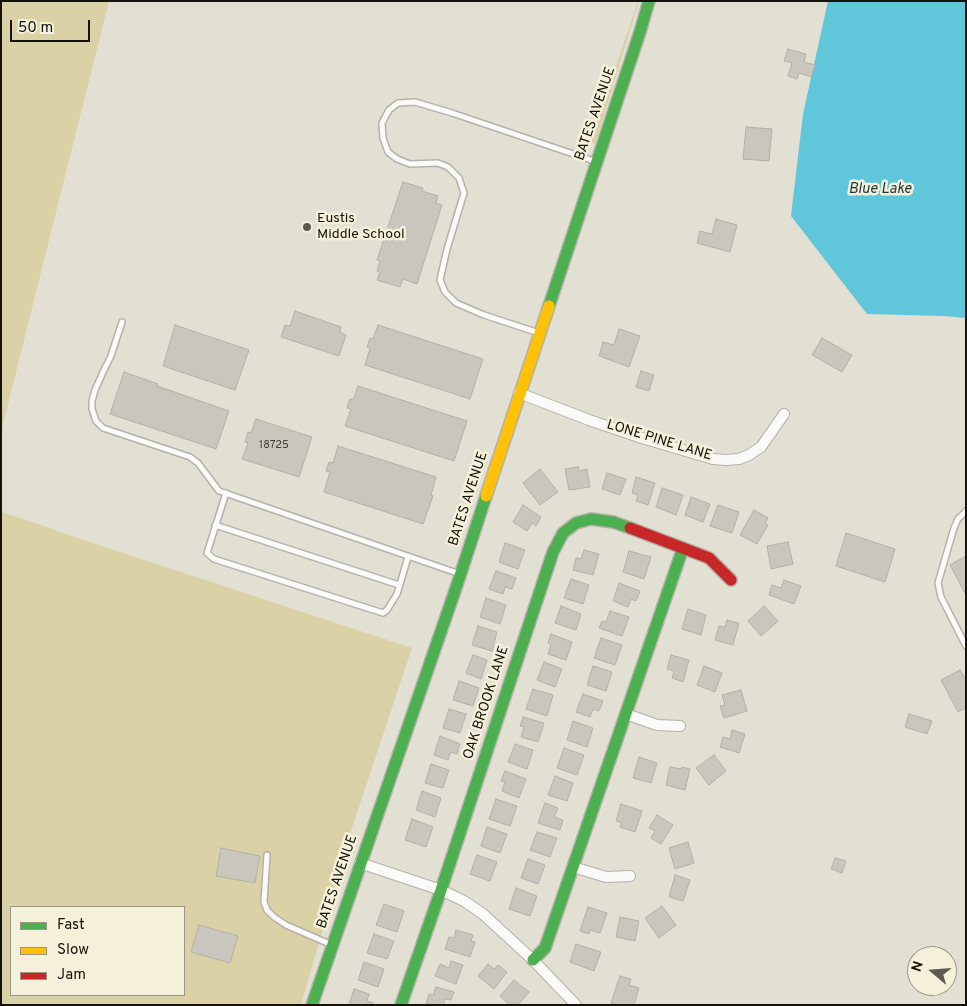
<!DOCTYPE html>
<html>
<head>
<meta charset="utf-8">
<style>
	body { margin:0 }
	#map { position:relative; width:967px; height:1006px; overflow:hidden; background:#e2dfd3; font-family:Overpass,sans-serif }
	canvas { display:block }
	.frame { position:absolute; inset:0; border:2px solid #14120b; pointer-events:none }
	.legend { position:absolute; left:10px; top:906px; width:175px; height:90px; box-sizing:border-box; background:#f5f0da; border:1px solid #9b9787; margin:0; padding:6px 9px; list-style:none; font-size:15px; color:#14120b }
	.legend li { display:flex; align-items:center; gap:10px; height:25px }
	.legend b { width:25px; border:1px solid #9b9787 }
	.north { position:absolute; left:907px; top:946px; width:50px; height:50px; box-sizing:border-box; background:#f5f0da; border:1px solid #9b9787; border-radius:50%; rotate:288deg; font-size:14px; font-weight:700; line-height:20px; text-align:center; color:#14120b }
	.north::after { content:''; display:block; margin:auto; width:18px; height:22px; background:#5c5a51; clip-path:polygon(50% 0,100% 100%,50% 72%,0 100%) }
	.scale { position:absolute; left:10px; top:20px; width:80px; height:22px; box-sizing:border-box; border:2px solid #14120b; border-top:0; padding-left:6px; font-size:15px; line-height:18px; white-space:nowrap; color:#14120b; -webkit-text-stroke:4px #f5f0da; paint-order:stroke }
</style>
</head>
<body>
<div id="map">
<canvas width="967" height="1006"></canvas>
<div class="frame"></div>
<ul class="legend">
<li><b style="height:6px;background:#4caf50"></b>Fast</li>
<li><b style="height:6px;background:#ffc107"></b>Slow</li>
<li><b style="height:6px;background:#c62828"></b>Jam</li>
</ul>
<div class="north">N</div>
<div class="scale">50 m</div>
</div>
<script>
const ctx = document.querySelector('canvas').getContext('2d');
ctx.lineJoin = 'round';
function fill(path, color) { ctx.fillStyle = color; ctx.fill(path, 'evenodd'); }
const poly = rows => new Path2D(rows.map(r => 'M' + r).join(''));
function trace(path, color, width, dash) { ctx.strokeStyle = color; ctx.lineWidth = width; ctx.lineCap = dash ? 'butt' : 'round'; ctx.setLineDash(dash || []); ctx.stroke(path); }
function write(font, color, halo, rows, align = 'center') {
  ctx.font = font + ' Overpass,sans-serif'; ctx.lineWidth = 5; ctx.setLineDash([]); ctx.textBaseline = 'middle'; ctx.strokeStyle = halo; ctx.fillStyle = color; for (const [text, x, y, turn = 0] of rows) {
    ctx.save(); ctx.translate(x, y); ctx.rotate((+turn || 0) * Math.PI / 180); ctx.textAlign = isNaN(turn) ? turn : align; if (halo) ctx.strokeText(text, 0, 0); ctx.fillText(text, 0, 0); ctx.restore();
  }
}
fill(poly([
	[1,1,109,1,1,432],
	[638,1,639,1,595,144,590,142],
	[1,512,50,528,60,532,111,549,412,648,352,828,301,1005,1,1005],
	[11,907,184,907,184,995,11,995]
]), '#dbd1a7');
fill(poly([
	[828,1,966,1,966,318,943,316,867,314,791,216,803,114]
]), '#60c6da');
const building = poly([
	[788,49,806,54,804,62,815,65,811,77,799,73,797,79,788,76,792,63,784,61,788,49],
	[746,127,772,129,769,161,743,159,746,127],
	[403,182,423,188,422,191,438,196,436,203,442,205,417,284,403,279,400,287,377,280,380,272,377,271,380,261,377,260,403,182],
	[716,219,737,225,730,252,697,243,700,231,712,234,716,219],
	[295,311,341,327,340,332,346,335,339,356,281,337,285,325,290,326,295,311],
	[175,325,249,350,235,390,163,366,175,325],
	[378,325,483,359,470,399,365,365,370,348,367,347,370,338,373,339,378,325],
	[619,329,640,336,629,367,599,356,603,342,614,345,619,329],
	[822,338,852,355,842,372,812,355,822,338],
	[641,371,654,375,649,391,636,387,641,371],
	[124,372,158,384,157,386,229,411,216,449,110,414,124,372],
	[358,386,467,421,454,461,345,426,351,409,347,408,350,399,353,400,358,386],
	[256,419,312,437,299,477,242,459,248,443,245,442,248,432,251,433,256,419],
	[338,446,436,477,431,495,433,496,423,524,324,492,330,472,326,471,329,462,333,463,338,446],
	[578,467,579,471,587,469,590,487,569,490,565,469,578,467],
	[540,469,558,492,540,505,523,483,540,469],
	[607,473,626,479,620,495,602,489,607,473],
	[636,477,655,483,648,505,636,501,638,495,632,493,636,477],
	[662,488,683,495,676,515,656,507,662,488],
	[691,497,710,504,703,522,685,515,691,497],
	[523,505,541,517,536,526,532,523,527,531,513,522,523,505],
	[718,505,739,512,732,533,710,526,718,505],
	[754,510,768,518,765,524,768,525,757,544,740,535,754,510],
	[846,533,895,549,885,582,836,566,846,533],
	[788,542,793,564,771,569,767,546,788,542],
	[505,543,525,550,518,569,499,562,505,543],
	[584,550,599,554,593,575,573,570,576,558,581,559,584,550],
	[629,551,651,557,644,579,623,572,629,551],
	[966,556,966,595,950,565,966,556],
	[496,571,516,578,512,589,505,587,503,594,489,589,496,571],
	[571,579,589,585,583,604,564,598,571,579],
	[784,580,801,586,794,604,769,595,772,585,781,588,784,580],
	[619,583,640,591,636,601,631,599,628,607,613,601,619,583],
	[486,598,506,605,500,624,480,617,486,598],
	[561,606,581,614,576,630,555,623,561,606],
	[764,606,778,621,761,636,748,621,764,606],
	[688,609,706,615,701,635,682,629,688,609],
	[610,611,629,617,622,636,599,628,602,621,606,622,610,611],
	[727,620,739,623,733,645,715,640,719,626,725,627,727,620],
	[478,626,497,632,492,651,472,645,478,626],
	[551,634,572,642,566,660,548,654,551,645,548,643,551,634],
	[601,638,622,645,615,665,594,658,601,638],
	[473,655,487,660,481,679,466,673,473,655],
	[671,655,689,660,683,682,672,678,674,671,667,669,671,655],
	[544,662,562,669,555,687,537,680,544,662],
	[593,666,612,672,606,691,587,685,593,666],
	[704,666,722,673,715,692,697,685,704,666],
	[960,670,966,680,966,708,958,712,941,680,960,670],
	[459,681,479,688,473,706,453,700,459,681],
	[533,689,553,695,547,716,526,709,533,689],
	[741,690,747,711,724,718,720,706,725,705,722,695,741,690],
	[583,694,603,701,599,711,593,709,590,717,576,712,583,694],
	[449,709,466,714,460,733,443,728,449,709],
	[909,714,932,721,927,734,905,727,909,714],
	[523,717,544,723,538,742,521,737,524,727,520,726,523,717],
	[573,721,593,728,587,747,567,740,573,721],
	[732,730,745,734,739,753,720,747,723,737,730,739,732,730],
	[440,736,460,744,457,754,451,752,448,760,434,755,440,736],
	[515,744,533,750,527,769,508,762,515,744],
	[564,748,584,755,577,775,557,768,564,748],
	[714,755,726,771,709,785,696,768,714,755],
	[639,757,657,763,651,783,633,778,639,757],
	[431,764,449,770,443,788,425,783,431,764],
	[670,767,681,769,682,767,690,769,685,790,666,785,670,767],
	[505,771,526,779,519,798,502,791,505,782,501,781,505,771],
	[555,776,573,783,567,801,548,795,555,776],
	[422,791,441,798,435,817,416,810,422,791],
	[496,799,517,806,510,826,489,819,496,799],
	[545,803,558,808,554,817,563,820,560,830,538,823,545,803],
	[621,804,642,811,635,832,620,827,622,823,616,821,621,804],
	[657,815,673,825,661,844,651,838,655,831,649,828,657,815],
	[412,819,433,827,426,847,405,840,412,819],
	[487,827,507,834,500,853,481,846,487,827],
	[537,832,557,838,550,857,530,850,537,832],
	[688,842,694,863,675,869,669,848,688,842],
	[221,848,260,856,255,883,216,876,221,848],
	[477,855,497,862,490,881,470,874,477,855],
	[835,858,846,861,842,873,831,869,835,858],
	[528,859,545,865,538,884,521,878,528,859],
	[675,875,690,880,683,901,669,897,675,875],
	[516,888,537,896,530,916,509,909,516,888],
	[384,904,404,911,397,932,376,925,384,904],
	[662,906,676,925,659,938,645,918,662,906],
	[588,907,607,913,600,933,590,930,589,934,580,931,588,907],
	[620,917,639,921,635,941,616,937,620,917],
	[199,925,238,936,230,963,191,952,199,925],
	[456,930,473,935,471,941,475,942,470,957,445,949,449,937,454,938,456,930],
	[374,934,394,941,387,959,367,953,374,934],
	[576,944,601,952,594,971,570,962,576,944],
	[451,961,463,965,456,984,435,976,440,964,449,968,451,961],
	[364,962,384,969,378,987,358,980,364,962],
	[488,964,494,969,498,965,507,972,494,989,478,976,488,964],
	[620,976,631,979,629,985,639,988,634,1005,617,1005,611,1003,620,976],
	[514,980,529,992,518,1005,510,1005,500,996,514,980],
	[436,987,454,992,451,1000,445,999,443,1005,426,1004,429,994,433,995,436,987],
	[354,989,369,994,367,1001,373,1003,373,1005,349,1005,354,989]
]);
fill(building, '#c8c6bd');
trace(building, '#b3b0a7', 1);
const lane = poly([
	[122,322,111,356,104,370,95,390,92,401,92,409,96,421,103,428,190,457,198,463,219,491,460,574],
	[539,333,484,315,456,303,445,292,440,280,447,249,464,193,459,178,448,167,438,163,410,164,397,159,388,152,383,138,382,123,389,110,398,103,415,102,452,113,594,161],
	[226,493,207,553,214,559,383,613,387,610,397,594,408,557],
	[966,511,958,519,954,528,938,583,941,597,966,646],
	[215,525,399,585],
	[267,855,264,902,267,910,274,917,286,925,332,945]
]);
const street = poly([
	[519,393,589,420,642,438,713,459,726,460,739,459,749,455,761,447,784,414],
	[626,714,657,725,680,726],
	[360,863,441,890,464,901,483,914,533,960,576,1005],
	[573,867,606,877,630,876]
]);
const fast = poly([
	[549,306,640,32,649,1],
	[533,960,545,948,683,548],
	[312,1005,457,585,486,496],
	[401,1005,441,890,553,552,563,533,576,523,591,519,613,522,630,528]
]);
const slow = poly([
	[486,496,549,306]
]);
const jam = poly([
	[630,528,709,558,731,580]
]);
trace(lane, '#b4b2a9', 8);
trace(street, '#b4b2a9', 12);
trace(fast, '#b4b2a9', 14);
trace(slow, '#b4b2a9', 14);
trace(jam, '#b4b2a9', 14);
trace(lane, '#fbfaf8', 5);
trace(street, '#fbfaf8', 10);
trace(fast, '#4caf50', 11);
trace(slow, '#ffc107', 11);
trace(jam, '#c62828', 11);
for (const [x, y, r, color] of [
	[307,227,5,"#5c5a51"]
]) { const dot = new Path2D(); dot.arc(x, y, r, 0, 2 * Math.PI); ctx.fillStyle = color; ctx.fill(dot); trace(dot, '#f5f0da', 2); }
write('11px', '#434139', null, [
	["18725",274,446]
]);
write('14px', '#14120b', '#f5f0da', [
	["BATES AVENUE",596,114,-71],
	["LONE PINE LANE",659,441,17],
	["BATES AVENUE",469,499,-72],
	["OAK BROOK LANE",487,703,-72],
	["BATES AVENUE",338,882,-71]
]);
write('14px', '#14120b', '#f5f0da', [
	["Eustis",317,219],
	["Middle School",317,235]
], 'left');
write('italic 15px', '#1e353c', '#f5f0da', [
	["Blue Lake",880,190]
]);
</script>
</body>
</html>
